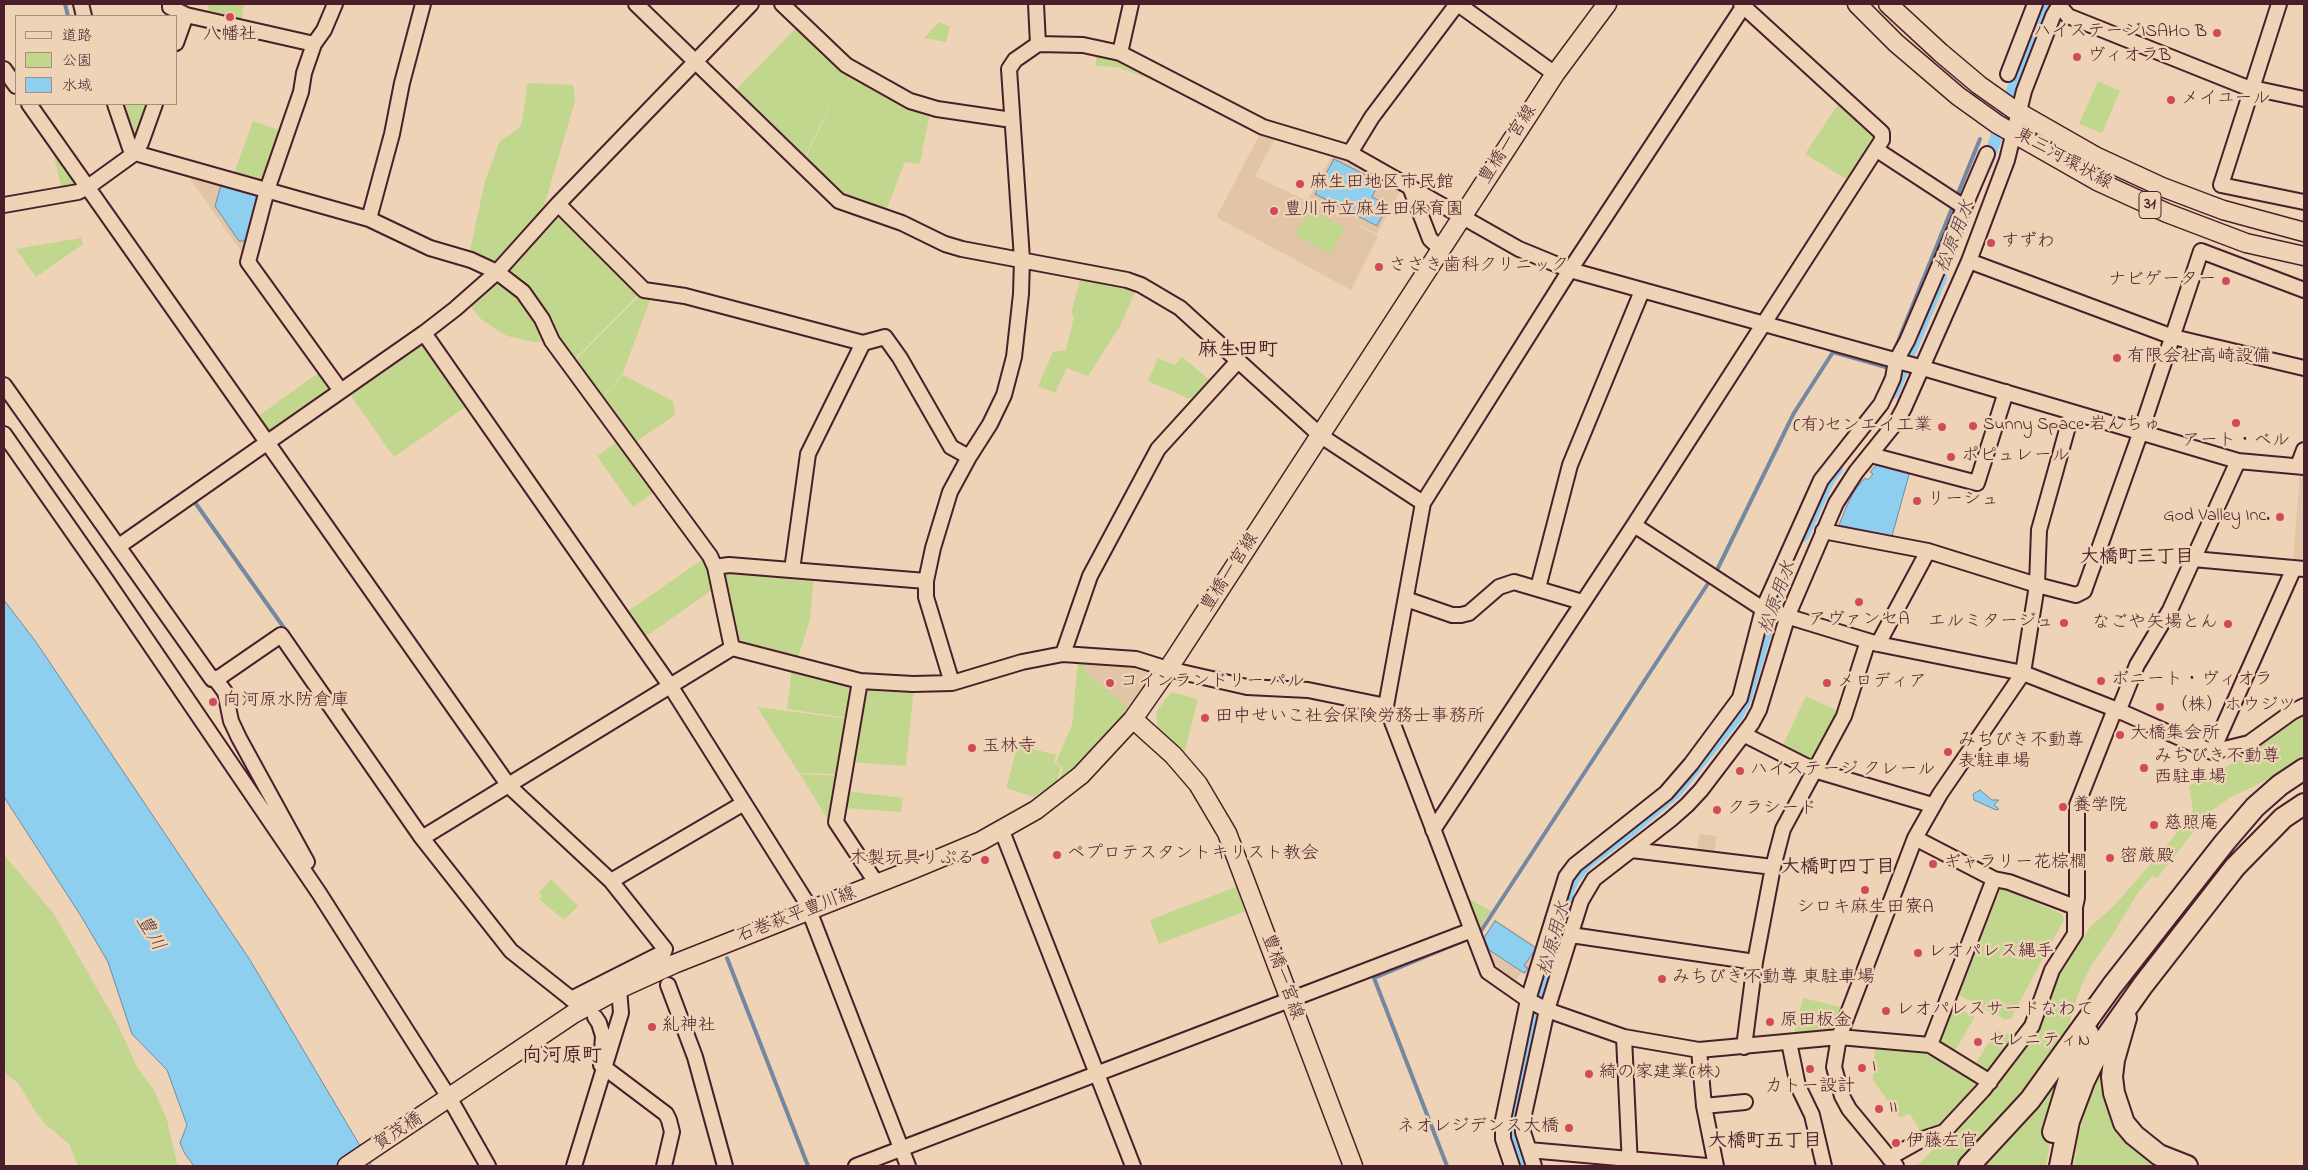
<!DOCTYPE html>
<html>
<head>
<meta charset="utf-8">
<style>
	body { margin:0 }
	#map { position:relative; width:2308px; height:1170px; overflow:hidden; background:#efd3b6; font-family:"Indie Flower","Klee One",sans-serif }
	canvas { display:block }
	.frame { position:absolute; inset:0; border:5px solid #4a1f2b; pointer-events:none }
	.legend { position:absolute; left:15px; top:15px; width:162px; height:90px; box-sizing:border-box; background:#efd3b6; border:1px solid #ad8b7e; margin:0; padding:6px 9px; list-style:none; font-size:15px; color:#4a1f2b }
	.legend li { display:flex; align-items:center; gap:10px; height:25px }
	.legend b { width:25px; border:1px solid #ad8b7e }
</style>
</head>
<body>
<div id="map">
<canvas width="2308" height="1170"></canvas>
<div class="frame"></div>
<ul class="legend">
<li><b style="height:6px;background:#efd3b6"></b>道路</li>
<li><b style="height:14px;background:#c0d78d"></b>公園</li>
<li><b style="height:14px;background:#8ecfef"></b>水域</li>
</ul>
</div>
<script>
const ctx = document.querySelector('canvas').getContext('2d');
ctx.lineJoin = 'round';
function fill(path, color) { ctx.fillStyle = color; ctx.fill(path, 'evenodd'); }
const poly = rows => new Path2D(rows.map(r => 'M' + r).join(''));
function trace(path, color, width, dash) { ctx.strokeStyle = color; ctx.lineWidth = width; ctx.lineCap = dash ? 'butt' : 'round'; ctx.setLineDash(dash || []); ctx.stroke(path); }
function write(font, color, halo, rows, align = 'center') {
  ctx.font = font + ' "Indie Flower","Klee One",sans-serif'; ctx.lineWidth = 5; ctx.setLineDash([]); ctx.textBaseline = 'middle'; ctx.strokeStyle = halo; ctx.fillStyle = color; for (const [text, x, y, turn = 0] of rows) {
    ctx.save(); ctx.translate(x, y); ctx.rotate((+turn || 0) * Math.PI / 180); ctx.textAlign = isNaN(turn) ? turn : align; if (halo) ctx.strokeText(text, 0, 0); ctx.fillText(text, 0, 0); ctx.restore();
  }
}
fill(poly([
	[1262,130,1277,135,1255,176,1307,201,1333,154,1350,159,1402,188,1377,234,1346,219,1378,236,1351,290,1218,218,1217,216],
	[186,173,262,195,246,254,243,254],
	[2300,475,2304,475,2304,562,2293,561],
	[1086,662,1144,666,1153,675,1129,708,1085,672],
	[1699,834,1717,836,1714,854,1697,852],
	[1495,919,1539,948,1532,976,1521,973,1514,983,1494,970,1482,939]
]), '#e1c5a6');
fill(poly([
	[209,4,244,4,241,22,209,15,207,11],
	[939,22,950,27,946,42,924,38],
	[798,26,845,72,805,157,736,90],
	[1096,55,1119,59,1158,80,1158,82,1117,67,1096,66],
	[845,72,930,112,920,164,905,162,887,208,842,193,806,158],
	[2098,81,2120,91,2102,133,2079,124],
	[530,83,573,85,575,101,540,220,494,266,469,255,485,181,500,141,518,129,522,122,527,86],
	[1841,100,1875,131,1873,142,1848,180,1805,154],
	[119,104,151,104,135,145],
	[253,121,281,131,264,185,233,176],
	[51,143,81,186,62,191],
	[1310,209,1345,228,1330,254,1295,235],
	[561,213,640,293,572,362,557,340,554,328,531,290,508,269],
	[81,238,83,244,36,277,16,249],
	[1081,276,1136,290,1120,326,1088,376,1067,368,1055,393,1038,386,1053,352,1066,350,1074,316,1071,314],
	[500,278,521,295,547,341,535,342,507,336,482,320,471,307],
	[641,294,651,298,622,375,601,399,573,363],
	[422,341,467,406,394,457,349,393],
	[1182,357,1213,383,1200,397,1187,398,1148,381,1158,358,1175,365],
	[321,371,335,390,270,435,257,417],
	[623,375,673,401,675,415,634,443,601,400],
	[620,440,657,490,633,507,597,456],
	[706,557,715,588,642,639,624,614],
	[727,570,814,575,810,620,797,660,741,646,735,641,721,576],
	[1078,661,1086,662,1085,672,1129,708,1094,748,1060,781,1063,767,1056,762,1072,725],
	[792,668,854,684,849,718,787,709],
	[864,686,914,688,906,766,852,762],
	[1171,692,1198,699,1184,754,1158,730,1156,712],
	[1806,696,1840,712,1815,758,1809,760,1782,747],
	[757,707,849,719,839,774,799,773],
	[2304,715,2304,754,2277,775,2231,797,2214,809,2207,815,2157,878,2152,876,2137,894,2112,936,2090,967,2078,994,2065,1038,2049,1060,1978,1144,1954,1166,1917,1166,1998,1081,2031,1040,2041,1023,2058,975,2091,926,2115,905,2188,820,2193,810,2189,786,2243,758],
	[1018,745,1056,755,1054,763,1061,767,1057,781,1034,797,1006,788],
	[800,774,839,776,830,823],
	[847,791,903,798,901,812,844,808],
	[4,855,54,914,118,1025,138,1069,154,1090,167,1120,177,1163,180,1166,78,1166,69,1144,45,1124,33,1108,18,1083,6,1074,4,1060],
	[551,879,578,906,564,920,539,899,542,896,539,893],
	[1238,886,1248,910,1159,944,1150,920],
	[2001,887,2062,914,2064,920,2011,1018,2005,1020,1959,995],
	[1466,897,1491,911,1478,930],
	[1803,998,1845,1008,1837,1027,1831,1030,1794,1034],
	[1954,1006,1975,1017,1953,1054,1940,1047,1939,1041],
	[1997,1030,2005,1035,2015,1032,2020,1035,1993,1071,1984,1072,1974,1066],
	[1875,1048,1929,1053,1979,1082,1980,1087,1940,1129,1923,1136,1910,1114,1899,1117,1873,1080],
	[2109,1054,2110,1094,2161,1166,2074,1166,2078,1137,2088,1100],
	[2074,1057,2051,1135,2046,1166,1979,1166]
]), '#c0d78d');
const water = poly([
	[1334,159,1379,182,1372,197,1388,205,1377,226,1315,194,1334,159],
	[221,185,260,196,247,241,239,241,215,206,221,185],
	[1878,463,1910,471,1892,536,1839,525,1847,505,1855,490,1865,478,1868,480,1873,474,1870,472,1878,463],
	[4,600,36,642,250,960,372,1166,194,1166,185,1154,180,1143,187,1125,167,1070,132,1034,108,962,81,916,4,797,4,600],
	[1980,790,1992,800,1999,800,1994,805,1999,809,1996,810,1974,800,1973,794,1980,790],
	[1495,921,1536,948,1524,966,1528,968,1524,973,1489,950,1484,938,1495,921]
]);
fill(water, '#8ecfef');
trace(water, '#7389a1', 1);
trace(poly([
	[65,4,68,16],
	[1895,349,1980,139],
	[194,501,287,632],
	[1716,572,1794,413,1833,352,1889,368],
	[1479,934,1709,582],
	[727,958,808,1166],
	[1447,1166,1374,978,1463,941]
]), '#7389a1', 4);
trace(poly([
	[1987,164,2021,65,2039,17,2046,4],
	[1893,393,1941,278],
	[1803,536,1829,479,1837,469],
	[1524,1166,1511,1127,1512,1117,1536,1009,1563,907,1572,881,1587,863,1630,831,1675,793,1737,716,1745,701,1781,584]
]), '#8ecfef', 12);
const minor = poly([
	[81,4,84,16],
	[170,4,170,7,186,15],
	[335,4,324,30,314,44,304,73,301,92,267,190,248,262,341,391],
	[636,4,839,201,902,223,945,244,962,249,1127,280,1141,285,1180,308,1321,436,1423,503],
	[782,4,846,65,910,101,937,109,1012,120],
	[1036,4,1038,44],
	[1458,4,1555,74],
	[2058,4,2068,16,2243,86,2304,99],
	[2279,4,2221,185,2304,202],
	[1743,7,1570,270,1423,503,1386,706,1488,972,1528,1000,1547,1010,1624,1037,1699,1050,1839,1037,1930,1045,1990,1082],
	[176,43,186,15,314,44],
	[1120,53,1131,4],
	[4,69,16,86],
	[2008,74,2035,4],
	[29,104,509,786,611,881,665,949,664,952,571,999],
	[115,104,130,148,135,153,369,219,430,248,471,260,497,272,523,292,542,319,552,341,710,556,715,567,732,648],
	[1877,150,1964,207],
	[1350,153,1372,117,1457,4],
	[1410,187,1430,239,1442,250],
	[558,204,644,290,685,296,863,343,885,337,900,358,951,447,969,457],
	[4,205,78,192,88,187,135,153,141,143,155,104],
	[369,219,392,134,402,83,423,4],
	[1969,261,2173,337,2304,368],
	[424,333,671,687,805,900,908,1166],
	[4,385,212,679,220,677,281,635,422,838,511,951,574,1001],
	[4,434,104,577,319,893,450,1099,488,1166],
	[1871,455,1977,483,2006,392],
	[2298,466,2304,450],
	[1634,525,1763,609,1878,644,2023,673,2115,709,2212,752,2249,743,2292,712,2304,706],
	[1823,531,1928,551,2037,585,2076,595,2084,591,2141,431,2201,251,2304,290],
	[119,546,424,333,455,309,497,272,558,204,751,4],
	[2193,559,2304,569],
	[715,567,729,565,926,581],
	[792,570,808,454,863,343],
	[1538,588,1570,465,1642,291],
	[1406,599,1452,615,1461,615,1469,613,1499,587,1514,582,1582,602],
	[1878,644,1928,551],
	[1063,654,1090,576,1158,449,1238,361],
	[216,680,225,692,231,721,239,738,307,862],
	[860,681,836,822,877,884],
	[952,683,926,597,926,581,933,548,950,492,969,457,990,424,1004,395,1014,357,1021,294,1022,259,1009,69,1015,60,1038,44,1083,45,1120,53,1263,127,1350,153,1519,249,1570,270,1923,368,2238,461,2304,467],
	[2118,712,2137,665,2170,610,2238,461],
	[1745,735,1814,770,1932,805],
	[2212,752,2294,568],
	[1433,830,1634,525,1882,140,1882,133,1741,4],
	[1002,831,1133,1166],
	[422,838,732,648,860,681,913,684,952,683,1022,662,1063,654,1136,659,1168,669,1247,687,1308,690,1386,706],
	[1915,838,1994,879,2009,882,2075,907],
	[1632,850,1773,867],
	[611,881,744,803],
	[1571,935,1755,962],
	[668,985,695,1057,725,1166],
	[595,1017,599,1023,603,1036,601,1065,666,1114,669,1120,672,1132,664,1166],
	[1624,1037,1630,1166],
	[1789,1042,1798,1086,1812,1115,1824,1166],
	[1930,1045,1994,879],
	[1744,1047,1755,962,1773,867,1783,829,1844,716,1868,641],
	[1699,1050,1704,1106,1716,1166],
	[1704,1106,1745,1102],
	[1529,1150,1707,1166],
	[1889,1158,1923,1139,1944,1132,1983,1090,2032,1026,2052,970,2075,934,2075,907,2077,898,2077,805,2115,709],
	[574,1166,621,1013,619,989],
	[856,1166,1472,930],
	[1512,1166,1503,1139,1503,1120,1528,1000,1566,877,1575,865,1666,793,1691,764,1740,698,1763,609,1821,480,1881,404,1889,387,1893,378,1896,361,1907,341,1987,154],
	[1534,1166,1523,1132,1523,1119,1547,1010,1581,901,1594,879,1670,820,1687,805,1701,790,1752,723,1759,710,1788,615,1836,503,1856,472,1897,421,1904,408,1969,261,2007,160,2024,91,2053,16,2060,4],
	[1896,1166,1849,1109,1842,1096,1834,1067,1839,1037,1915,838,1940,794,2023,673,2037,585,2039,530,2072,412]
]);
const major = poly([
	[1857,4,1896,43,1958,96,1997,124,2097,181,2167,213,2246,243,2304,256],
	[1888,4,1941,53,1979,85,2013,109,2097,157,2162,187,2223,210,2304,232],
	[1133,719,1173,755,1198,784,1227,833,1353,1166],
	[347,1166,573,1014,619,989,674,964,909,871,981,841,1036,810,1081,775,1133,719,1168,669,1555,74,1607,4]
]);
const highway = poly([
	[2126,1018,2114,1060,2112,1077,2114,1093,2124,1123,2134,1135,2159,1155,2187,1166],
	[2053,1132,2069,1079,2088,1033],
	[1969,1166,2030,1100,2112,986,2225,842,2255,807,2280,785,2304,769],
	[2060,1166,2069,1121,2084,1081,2104,1040,2143,985,2235,867,2283,818,2304,804]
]);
trace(minor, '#4a1f2b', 18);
trace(major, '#4a1f2b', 21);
trace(highway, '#4a1f2b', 24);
trace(minor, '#efd3b6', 14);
trace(major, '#efd3b6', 18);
trace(highway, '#efd3b6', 20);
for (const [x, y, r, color] of [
	[230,17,5,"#d1495b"],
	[2217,33,5,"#d1495b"],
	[2077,57,5,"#d1495b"],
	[2171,100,5,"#d1495b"],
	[1300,184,5,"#d1495b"],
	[1274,211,5,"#d1495b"],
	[1991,243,5,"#d1495b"],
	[1379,267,5,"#d1495b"],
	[2226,281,5,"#d1495b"],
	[2117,358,5,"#d1495b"],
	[2236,423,5,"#d1495b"],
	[1973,426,5,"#d1495b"],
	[1942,427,5,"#d1495b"],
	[1951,457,5,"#d1495b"],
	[1917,501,5,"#d1495b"],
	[2280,517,5,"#d1495b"],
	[1859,602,5,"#d1495b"],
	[2064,623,5,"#d1495b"],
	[2228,624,5,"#d1495b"],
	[2101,681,5,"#d1495b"],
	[1110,683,5,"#d1495b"],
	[1827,683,5,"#d1495b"],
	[213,702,5,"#d1495b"],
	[2160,707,5,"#d1495b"],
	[1205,718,5,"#d1495b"],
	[2120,735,5,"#d1495b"],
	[972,748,5,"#d1495b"],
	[1948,752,5,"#d1495b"],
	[2144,768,5,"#d1495b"],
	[1740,771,5,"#d1495b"],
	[2063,807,5,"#d1495b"],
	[1717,810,5,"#d1495b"],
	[2154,825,5,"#d1495b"],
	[1057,855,5,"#d1495b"],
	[2110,858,5,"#d1495b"],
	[985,860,5,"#d1495b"],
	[1933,864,5,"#d1495b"],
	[1865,890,5,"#d1495b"],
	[1918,953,5,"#d1495b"],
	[1662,979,5,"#d1495b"],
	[1886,1011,5,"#d1495b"],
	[1770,1022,5,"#d1495b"],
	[652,1027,5,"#d1495b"],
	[1978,1042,5,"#d1495b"],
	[1862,1068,5,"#d1495b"],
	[1810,1069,5,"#d1495b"],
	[1589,1074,5,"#d1495b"],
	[1879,1109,5,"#d1495b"],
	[1569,1128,5,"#d1495b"],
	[1896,1143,5,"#d1495b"]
]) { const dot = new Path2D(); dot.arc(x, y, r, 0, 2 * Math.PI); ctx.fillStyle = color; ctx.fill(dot); trace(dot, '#efd3b6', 2); }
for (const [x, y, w] of [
	[2150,205,22]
]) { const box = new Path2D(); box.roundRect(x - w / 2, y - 13.5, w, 27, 4); ctx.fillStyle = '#efd3b6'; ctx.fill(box); trace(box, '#4a1f2b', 1); }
write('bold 16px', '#4a1f2b', null, [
	["31",2150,205]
]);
write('18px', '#4a1f2b', '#efd3b6', [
	["ハイステージISAHO B",2207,33,"right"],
	["八幡社",230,36,"center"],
	["ヴィオラB",2087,57],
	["メイユール",2181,100],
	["麻生田地区市民館",1310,184],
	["豊川市立麻生田保育園",1284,211],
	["すずわ",2001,243],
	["ささき歯科クリニック",1389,267],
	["ナビゲーター",2216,281,"right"],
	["有限会社高崎設備",2127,358],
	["Sunny Space 岩んちゅ",1983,426],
	["(有)センエイ工業",1932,427,"right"],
	["アート・ベル",2236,442,"center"],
	["ポピュレール",1961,457],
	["リーシュ",1927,501],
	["God Valley Inc.",2270,517,"right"],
	["アヴァンセA",1859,621,"center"],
	["エルミタージュ",2054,623,"right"],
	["なごや矢場とん",2218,624,"right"],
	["ボニート・ヴィオラ",2111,681],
	["コインランドリー パル",1120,683],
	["メロディア",1837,683],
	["向河原水防倉庫",223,702],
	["（株）ホウジツ",2170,707],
	["田中せいこ社会保険労務士事務所",1215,718],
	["大橋集会所",2130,735],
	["みちびき不動尊",1958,742],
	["表駐車場",1958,763],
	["玉林寺",982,748],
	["みちびき不動尊",2154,758],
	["西駐車場",2154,779],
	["ハイステージ クレール",1750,771],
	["養学院",2073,807],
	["クラシード",1727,810],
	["慈照庵",2164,825],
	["ペプロテスタントキリスト教会",1067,855],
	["密厳殿",2120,858],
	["木製玩具りぷる",975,860,"right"],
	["ギャラリー花棕櫚",1943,864],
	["シロキ麻生田寮A",1865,909,"center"],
	["レオパレス縄手",1928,953],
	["みちびき不動尊 東駐車場",1672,979],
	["レオパレスサードなわて",1896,1011],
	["原田板金",1780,1022],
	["糺神社",662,1027],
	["セレニティN",1988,1042],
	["I",1872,1068],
	["綺の家建業(株)",1599,1074],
	["カトー設計",1810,1088,"center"],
	["II",1889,1109],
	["ネオレジデンス大橋",1559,1128,"right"],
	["伊藤左官",1906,1143]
], 'left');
write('18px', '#4a1f2b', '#efd3b6', [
	["豊橋一宮線",1509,145,-57],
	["東三河環状線",2063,160,29],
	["豊橋一宮線",1231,573,-57],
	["石巻萩平豊川線",797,916,-21],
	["豊橋一宮線",1281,977,70],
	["賀茂橋",399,1133,-33]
]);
write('italic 19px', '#543948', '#efd3b6', [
	["松原用水",1957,237,-68],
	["松原用水",1779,598,-70],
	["豊川",149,934,60],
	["松原用水",1556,939,-74]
]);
write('bold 19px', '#4a1f2b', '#efd3b6', [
	["大橋町三丁目",2137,559],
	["大橋町四丁目",1838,869],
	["大橋町五丁目",1765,1143]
]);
write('bold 20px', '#4a1f2b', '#efd3b6', [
	["麻生田町",1238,352],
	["向河原町",562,1058]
]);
</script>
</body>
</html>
